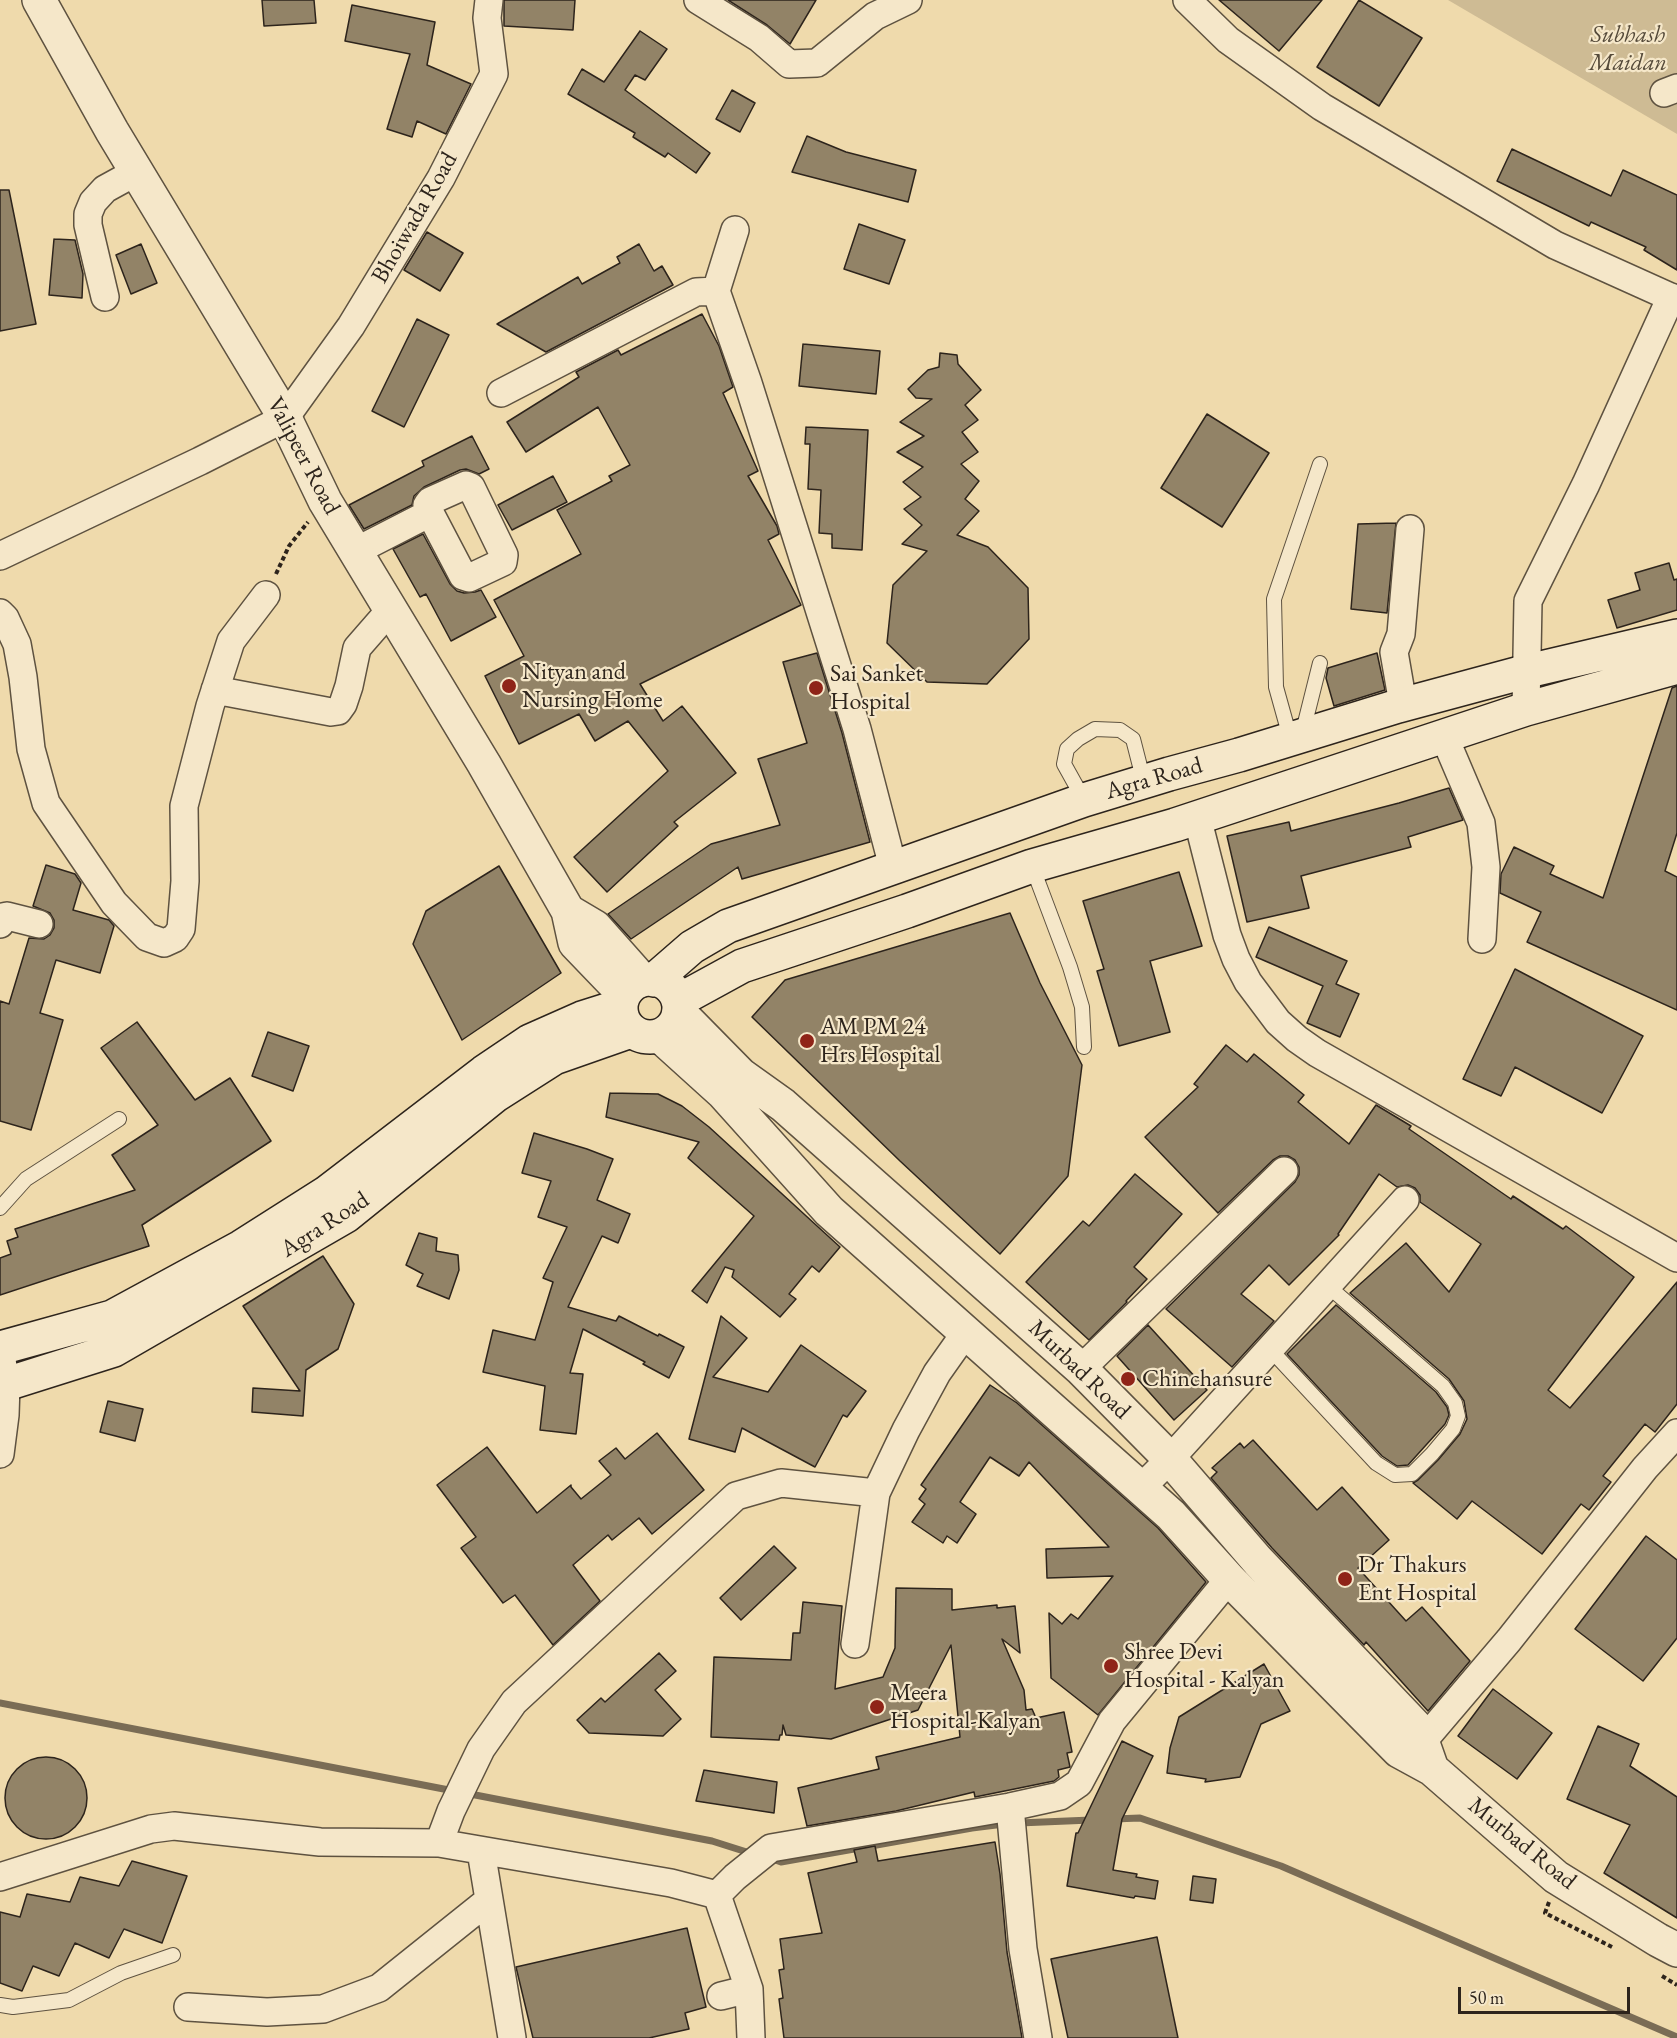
<!DOCTYPE html>
<html>
<head>
<meta charset="utf-8">
<style>
	body { margin:0 }
	#map { position:relative; width:1677px; height:2038px; overflow:hidden; background:#efdaac; font-family:"EB Garamond",serif }
	canvas { display:block }
	.scale { position:absolute; left:1458px; top:1987px; width:172px; height:27px; box-sizing:border-box; border:3px solid #2d241c; border-top:0; padding-left:8px; font-size:18px; line-height:21px; white-space:nowrap; color:#2d241c; -webkit-text-stroke:4px #f5e7c9; paint-order:stroke }
</style>
</head>
<body>
<div id="map">
<canvas width="1677" height="2038"></canvas>
<div class="scale">50 m</div>
</div>
<script>
const ctx = document.querySelector('canvas').getContext('2d');
ctx.lineJoin = 'round';
function fill(path, color) { ctx.fillStyle = color; ctx.fill(path, 'evenodd'); }
const poly = rows => new Path2D(rows.map(r => 'M' + r).join(''));
function trace(path, color, width, dash) { ctx.strokeStyle = color; ctx.lineWidth = width; ctx.lineCap = dash ? 'butt' : 'round'; ctx.setLineDash(dash || []); ctx.stroke(path); }
function write(font, color, halo, rows, align = 'center') {
  ctx.font = font + ' "EB Garamond",serif'; ctx.lineWidth = 4.5; ctx.setLineDash([]); ctx.textBaseline = 'middle'; ctx.strokeStyle = halo; ctx.fillStyle = color; for (const [text, x, y, turn = 0] of rows) {
    ctx.save(); ctx.translate(x, y); ctx.rotate((+turn || 0) * Math.PI / 180); ctx.textAlign = isNaN(turn) ? turn : align; if (halo) ctx.strokeText(text, 0, 0); ctx.fillText(text, 0, 0); ctx.restore();
  }
}
fill(poly([
	[1448,0,1677,0,1677,134]
]), '#cebb94');
trace(poly([
	[0,1703,454,1791],
	[465,1793,712,1841,753,1854],
	[1114,1819,1140,1818,1281,1866,1677,2037],
	[1019,1823,1091,1820],
	[770,1858,781,1862,972,1828,1004,1824]
]), '#7a6c55', 7);
const building = poly([
	[262,0,314,0,316,23,264,26,262,0],
	[504,0,575,0,573,30,504,26,504,0],
	[728,0,816,0,790,44,767,25,728,0],
	[1219,0,1322,0,1279,51,1219,0],
	[1359,0,1422,38,1379,106,1317,67,1359,0],
	[352,5,435,22,427,65,471,84,446,134,417,121,412,137,387,129,410,54,345,41,352,5],
	[640,31,667,49,645,80,635,75,625,90,710,153,696,173,668,153,665,157,633,137,635,133,568,94,582,69,604,82,640,31],
	[732,90,755,103,740,132,716,119,732,90],
	[807,136,846,152,916,170,908,202,792,172,807,136],
	[1512,149,1611,196,1623,170,1677,195,1677,270,1644,250,1646,247,1591,222,1589,226,1497,181,1512,149],
	[0,190,9,190,36,324,0,331,0,190],
	[859,224,905,240,889,284,844,269,859,224],
	[427,232,463,253,440,291,404,270,427,232],
	[54,239,75,240,83,274,82,298,49,295,54,239],
	[141,244,157,283,131,294,116,255,141,244],
	[639,244,654,271,662,266,673,285,546,352,497,324,578,277,582,284,620,263,617,257,639,244],
	[702,314,719,346,733,387,723,393,758,471,748,476,777,526,779,534,768,540,801,605,640,684,663,721,682,706,736,773,674,822,678,826,607,892,574,857,668,771,628,721,595,741,579,714,519,744,485,676,524,656,494,600,581,554,557,510,612,481,609,476,630,465,598,407,526,452,507,422,579,377,576,372,618,350,621,355,702,314],
	[417,319,449,335,404,427,372,411,417,319],
	[803,344,880,351,876,394,799,386,803,344],
	[940,353,957,355,958,364,981,390,965,405,978,420,962,432,978,452,961,464,979,481,965,499,979,511,957,535,988,547,1028,588,1029,639,987,684,927,682,887,643,893,585,927,551,902,544,922,525,904,509,921,497,903,482,923,467,897,452,924,436,900,422,932,399,916,398,908,389,928,370,939,367,940,353],
	[1207,414,1269,453,1222,527,1161,488,1207,414],
	[806,427,868,430,862,550,832,548,832,534,819,533,821,490,808,489,810,444,805,444,806,427],
	[472,436,489,469,479,474,466,469,460,470,424,487,414,496,412,505,364,529,349,505,424,466,422,461,472,436],
	[553,476,567,502,512,530,498,505,553,476],
	[1396,523,1387,613,1351,609,1358,524,1396,523],
	[423,534,450,584,457,591,464,593,475,592,481,590,496,617,451,641,426,594,420,597,393,549,423,534],
	[1669,563,1674,580,1677,579,1677,610,1617,628,1608,600,1640,590,1635,573,1669,563],
	[817,653,842,733,870,842,742,879,738,867,631,939,608,914,711,844,780,825,758,759,807,743,783,662,817,653],
	[1377,653,1385,690,1334,706,1326,678,1328,668,1377,653],
	[1677,686,1677,833,1665,871,1677,877,1677,1010,1527,942,1541,912,1500,893,1501,874,1514,847,1554,866,1550,874,1603,898,1672,688,1677,686],
	[1449,788,1463,820,1408,837,1411,847,1301,876,1309,908,1247,922,1227,836,1289,822,1291,831,1399,803,1449,788],
	[46,865,75,874,81,883,73,910,109,920,114,926,100,973,56,960,40,1013,63,1020,31,1130,0,1121,0,1001,9,1004,29,938,44,939,50,935,54,928,54,920,50,913,33,906,46,865],
	[499,866,561,973,462,1040,413,944,426,911,499,866],
	[1179,872,1202,946,1150,961,1170,1032,1119,1046,1097,971,1104,969,1083,901,1179,872],
	[1010,913,1040,983,1082,1065,1068,1176,1000,1254,900,1161,752,1017,785,980,1010,913],
	[1269,927,1347,961,1336,984,1359,994,1340,1037,1307,1023,1323,986,1256,957,1269,927],
	[1515,969,1643,1036,1602,1113,1515,1067,1501,1096,1463,1079,1515,969],
	[137,1022,195,1100,230,1078,271,1141,142,1225,149,1246,0,1295,0,1258,11,1254,7,1241,18,1237,15,1229,135,1190,112,1155,158,1125,101,1048,137,1022],
	[268,1032,309,1046,293,1091,252,1076,268,1032],
	[1226,1045,1247,1062,1254,1054,1304,1095,1298,1102,1349,1144,1376,1105,1411,1126,1409,1129,1511,1199,1513,1196,1563,1229,1566,1226,1634,1277,1548,1390,1570,1408,1677,1282,1677,1404,1655,1432,1645,1424,1603,1476,1611,1482,1589,1510,1581,1504,1542,1554,1472,1501,1457,1519,1413,1483,1418,1480,1438,1460,1460,1434,1467,1419,1464,1401,1449,1379,1350,1293,1406,1243,1449,1292,1481,1244,1420,1202,1420,1195,1415,1188,1408,1185,1397,1187,1379,1174,1338,1234,1339,1235,1289,1285,1269,1265,1241,1294,1274,1321,1232,1367,1166,1309,1295,1182,1299,1175,1299,1167,1295,1160,1288,1156,1280,1156,1273,1160,1218,1213,1145,1137,1198,1087,1194,1084,1226,1045],
	[610,1093,658,1094,682,1106,709,1127,840,1247,819,1272,812,1266,789,1294,796,1299,780,1317,732,1277,734,1270,725,1267,707,1303,692,1291,754,1216,688,1158,699,1142,606,1117,610,1093],
	[534,1133,587,1149,613,1159,597,1200,630,1214,618,1243,602,1236,568,1307,616,1321,619,1316,658,1336,659,1334,684,1347,669,1378,643,1364,645,1362,583,1329,570,1373,583,1374,576,1434,540,1430,545,1386,483,1372,493,1330,535,1340,553,1282,543,1278,567,1227,538,1217,551,1181,522,1173,534,1133],
	[1135,1174,1182,1214,1134,1267,1147,1279,1126,1301,1127,1302,1089,1340,1026,1282,1083,1221,1089,1226,1135,1174],
	[419,1233,437,1238,436,1251,458,1255,459,1270,449,1299,417,1286,423,1274,406,1265,419,1233],
	[323,1256,354,1304,338,1349,306,1370,303,1416,252,1412,253,1388,300,1391,243,1306,323,1256],
	[1336,1305,1436,1392,1447,1407,1449,1415,1445,1424,1408,1465,1397,1466,1382,1456,1287,1354,1336,1305],
	[721,1316,747,1338,713,1377,768,1392,801,1345,866,1391,847,1417,843,1415,815,1467,742,1428,735,1452,689,1439,721,1316],
	[1148,1325,1207,1390,1174,1420,1117,1356,1148,1325],
	[990,1385,1017,1403,1158,1528,1206,1582,1098,1715,1051,1678,1049,1613,1062,1624,1071,1614,1078,1619,1113,1576,1047,1578,1046,1549,1109,1547,1029,1462,1019,1476,990,1457,960,1502,976,1514,957,1543,947,1536,943,1543,912,1522,925,1504,919,1499,926,1489,921,1485,990,1385],
	[108,1401,143,1409,135,1441,100,1432,108,1401],
	[657,1433,704,1490,652,1534,639,1518,612,1540,608,1535,573,1565,600,1601,553,1645,515,1595,503,1603,461,1548,476,1537,437,1485,487,1447,537,1513,571,1485,571,1487,581,1499,611,1475,599,1461,616,1448,625,1459,657,1433],
	[1253,1440,1317,1510,1342,1487,1389,1540,1358,1568,1406,1621,1422,1607,1470,1661,1428,1711,1366,1642,1364,1645,1272,1548,1211,1478,1217,1472,1212,1468,1240,1443,1244,1448,1253,1440],
	[1646,1536,1677,1560,1677,1638,1643,1681,1575,1629,1646,1536],
	[774,1546,796,1568,741,1620,720,1598,774,1546],
	[896,1588,952,1589,952,1610,997,1605,997,1608,1015,1606,1020,1653,1002,1639,1024,1690,1026,1710,1032,1709,1036,1718,1064,1712,1072,1752,1067,1753,1070,1767,1058,1770,1059,1777,1054,1781,975,1797,974,1792,896,1811,807,1826,798,1788,879,1769,876,1757,960,1737,951,1645,918,1710,831,1739,786,1735,783,1725,782,1735,780,1735,779,1740,711,1737,714,1657,791,1660,793,1633,800,1633,803,1602,842,1606,835,1689,883,1677,895,1648,896,1588],
	[659,1653,676,1671,655,1690,681,1719,663,1736,589,1733,577,1720,601,1698,605,1702,659,1653],
	[1264,1664,1290,1711,1261,1724,1240,1777,1205,1782,1206,1779,1167,1773,1170,1748,1179,1717,1264,1664],
	[1493,1689,1552,1733,1517,1779,1458,1736,1493,1689],
	[1598,1726,1639,1744,1630,1766,1677,1797,1677,1918,1604,1873,1630,1825,1567,1799,1598,1726],
	[1122,1741,1153,1756,1122,1819,1113,1870,1137,1874,1136,1877,1158,1881,1155,1899,1135,1896,1134,1898,1067,1886,1076,1833,1078,1833,1122,1741],
	'5 1798a41 41 0 1 1 82 0a41 41 0 1 1-82 0Z',
	[704,1770,777,1782,774,1813,696,1801,704,1770],
	[995,1842,1000,1874,1007,1952,1022,2038,784,2038,779,1999,783,1998,779,1970,784,1969,780,1939,822,1933,808,1873,857,1862,854,1850,875,1846,878,1861,995,1842],
	[132,1861,187,1876,162,1943,124,1929,109,1958,75,1943,59,1976,33,1966,22,1991,0,1983,0,1912,20,1917,27,1894,70,1902,80,1877,119,1886,132,1861],
	[1193,1876,1216,1879,1213,1903,1190,1900,1193,1876],
	[687,1928,706,2007,685,2013,689,2029,649,2038,533,2038,516,1967,687,1928],
	[1157,1937,1178,2038,1068,2038,1051,1959,1157,1937]
]);
fill(building, '#928367');
trace(building, '#2d241c', 1.5);
const service = poly([
	[1306,734,1305,723,1320,663],
	[1292,738,1286,723,1276,687,1274,599,1320,464],
	[1084,800,1064,764,1067,749,1078,739,1095,729,1120,730,1133,739,1144,782],
	[1032,866,1070,967,1082,1007,1084,1047],
	[0,1208,26,1179,119,1119],
	[1270,1349,1376,1463,1395,1475,1412,1474,1432,1454,1453,1429,1458,1416,1455,1403,1443,1386,1328,1286],
	[0,2005,13,2007,69,2000,121,1973,173,1955]
]);
const minor = poly([
	[698,0,759,38,789,64,817,63,875,16,908,0],
	[1187,0,1228,40,1322,107,1555,245,1677,300],
	[1664,93,1677,88],
	[735,230,716,291,748,383,857,729,893,867],
	[105,297,88,225,88,214,93,202,105,189,136,172],
	[501,393,696,292,716,291],
	[356,551,430,513,463,576,469,578,503,562,504,555,471,487,466,485,430,501,427,505,430,513],
	[0,556,200,461,285,418,351,326,441,178,494,74,487,18,489,0],
	[0,613,5,618,17,644,23,677,31,749,46,803,114,903,147,937,164,943,175,938,181,929,185,881,184,806,210,706,231,641,266,595],
	[215,690,331,712,338,711,343,704,349,686,357,648,391,609],
	[1403,704,1394,652,1401,634,1410,529],
	[1526,709,1528,601,1586,484,1671,297],
	[1444,736,1481,823,1486,867,1482,939],
	[1197,817,1227,935,1236,959,1248,982,1278,1022,1297,1039,1317,1053,1677,1258],
	[0,924,3,917,7,916,39,924],
	[0,1348,6,1385,5,1415,0,1454],
	[1081,1369,1284,1171],
	[1141,1488,1170,1459,1405,1200],
	[855,1644,876,1493,906,1430,937,1373,966,1332],
	[1412,1754,1509,1640,1645,1468,1677,1433],
	[1010,1807,1023,1949,1038,2038],
	[439,1843,451,1811,481,1749,514,1702,736,1496,781,1483,876,1493],
	[481,1851,512,2038],
	[0,1877,151,1829,174,1826,320,1842,439,1843,671,1883,717,1895],
	[717,1895,735,1877,771,1848,1010,1807,1060,1796,1079,1783,1112,1721,1229,1579],
	[717,1895,749,1989,751,2038],
	[721,1996,749,1989],
	[188,2007,267,2012,323,2009,379,1988,489,1900]
]);
const tertiary = poly([
	[39,0,112,131,285,418,325,501,484,764,568,911,575,943,624,994],
	[568,911,595,927,642,980],
	[679,1012,741,1075,783,1105,1081,1369,1170,1459,1258,1561,1418,1729,1432,1769],
	[660,1036,723,1093,829,1211,1171,1515,1229,1579,1399,1751,1432,1769,1556,1877,1658,1940,1677,1950]
]);
const secondary = poly([
	'621 1008a29 29 0 1 1 58 0a29 29 0 1 1-58 0Z',
	[654,980,692,947,728,926,1084,800,1169,774,1239,755,1398,706,1528,671,1677,636],
	[678,1001,742,966,907,911,1032,866,1175,825,1526,709,1677,667],
	[0,1348,112,1317,241,1247,326,1193,484,1072,530,1041,582,1018,620,1006],
	[0,1386,114,1350,346,1216,496,1095,554,1058,631,1031]
]);
trace(service, '#5e5240', 16);
trace(minor, '#5e5240', 30);
trace(tertiary, '#5e5240', 36);
trace(secondary, '#2d241c', 36);
trace(poly([
	[276,574,289,546,308,522],
	[1549,1902,1545,1913,1612,1947],
	[1662,1976,1677,1985]
]), '#2d241c', 4, [4.5, 3]);
trace(service, '#f5e7c9', 14);
trace(minor, '#f5e7c9', 27);
trace(tertiary, '#f5e7c9', 33);
trace(secondary, '#f5e7c9', 33);
for (const [x, y, r, color] of [
	[509,686,8,"#8f2418"],
	[816,688,8,"#8f2418"],
	[807,1041,8,"#8f2418"],
	[1128,1379,8,"#8f2418"],
	[1345,1579,8,"#8f2418"],
	[1111,1666,8,"#8f2418"],
	[877,1707,8,"#8f2418"]
]) { const dot = new Path2D(); dot.arc(x, y, r, 0, 2 * Math.PI); ctx.fillStyle = color; ctx.fill(dot); trace(dot, '#f5e7c9', 2); }
write('italic 24px', '#554a3a', '#f5e7c9', [
	["Subhash",1628,35],
	["Maidan",1628,63]
]);
write('24px', '#2d241c', '#f5e7c9', [
	["Bhoiwada Road",415,218,-60],
	["Valipeer Road",303,456,62],
	["Agra Road",1154,779,-16],
	["Agra Road",325,1225,-33],
	["Murbad Road",1079,1370,44],
	["Murbad Road",1522,1844,39]
]);
write('24px', '#2d241c', '#f5e7c9', [
	["Nityan and",522,672],
	["Nursing Home",522,700],
	["Sai Sanket",830,674],
	["Hospital",830,702],
	["AM PM 24",820,1027],
	["Hrs Hospital",820,1055],
	["Chinchansure",1142,1379],
	["Dr Thakurs",1358,1565],
	["Ent Hospital",1358,1593],
	["Shree Devi",1124,1652],
	["Hospital - Kalyan",1124,1680],
	["Meera",890,1693],
	["Hospital-Kalyan",890,1721]
], 'left');
</script>
</body>
</html>
